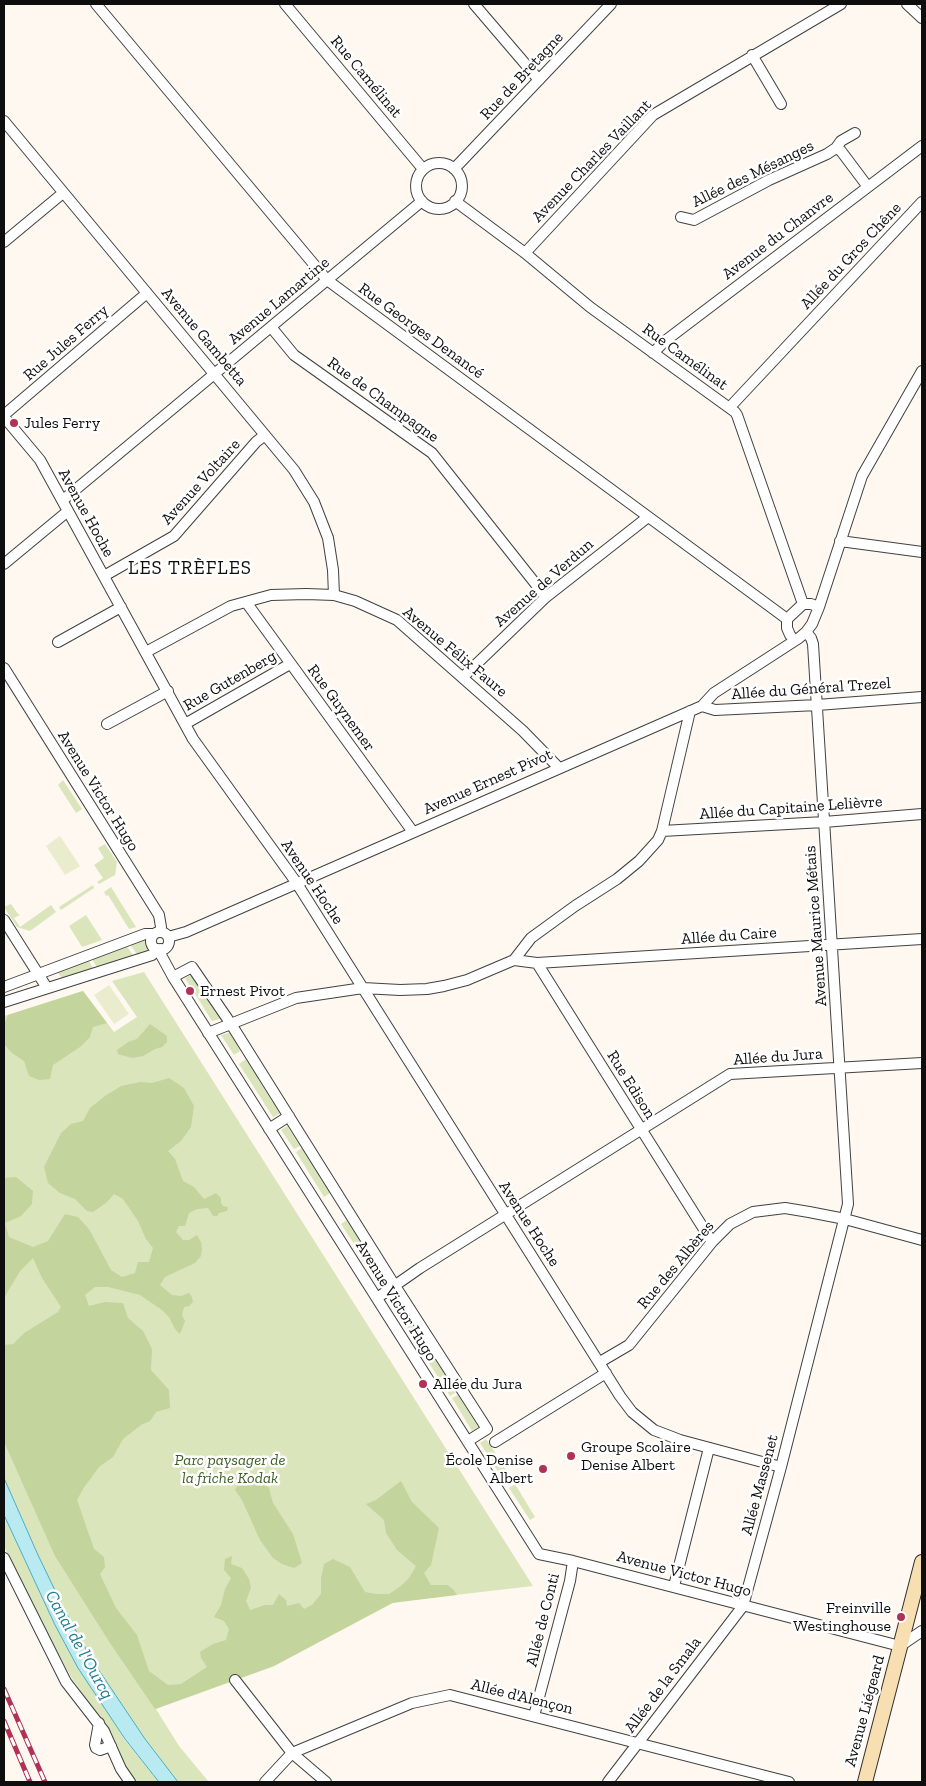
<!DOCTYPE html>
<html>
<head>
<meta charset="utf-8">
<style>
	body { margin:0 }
	#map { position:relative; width:926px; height:1786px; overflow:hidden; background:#fef8f0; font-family:"Zilla Slab",serif }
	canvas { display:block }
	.frame { position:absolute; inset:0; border:5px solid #0e0e0e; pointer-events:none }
</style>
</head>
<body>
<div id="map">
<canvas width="926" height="1786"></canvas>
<div class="frame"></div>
</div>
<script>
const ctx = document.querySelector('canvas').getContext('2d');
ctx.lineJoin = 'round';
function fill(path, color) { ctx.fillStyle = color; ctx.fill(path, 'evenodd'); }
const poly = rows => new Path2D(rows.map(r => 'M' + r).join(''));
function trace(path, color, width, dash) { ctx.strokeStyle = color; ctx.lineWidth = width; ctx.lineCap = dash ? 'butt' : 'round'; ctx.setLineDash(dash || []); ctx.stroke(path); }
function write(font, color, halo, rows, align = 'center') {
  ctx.font = font + ' "Zilla Slab",serif'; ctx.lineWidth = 5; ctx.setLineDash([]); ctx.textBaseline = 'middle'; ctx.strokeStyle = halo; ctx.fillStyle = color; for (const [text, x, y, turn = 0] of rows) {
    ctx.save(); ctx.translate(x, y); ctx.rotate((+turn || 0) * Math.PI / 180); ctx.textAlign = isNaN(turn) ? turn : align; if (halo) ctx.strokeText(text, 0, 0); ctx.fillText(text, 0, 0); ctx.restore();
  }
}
fill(poly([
	[63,780,82,809,76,813,58,785],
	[105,844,117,862,116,869,115,875,99,884,97,882,103,878,94,865,104,858,98,848],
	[93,885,94,888,61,910,59,907],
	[111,887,136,927,129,929,108,895,106,896,104,892],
	[11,904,18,914,20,915,14,918,20,927,51,905,56,912,30,931,17,927,4,907],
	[86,915,102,940,82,947,69,926],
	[146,938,151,951,138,956,130,944],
	[126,945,134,957,98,969,91,958],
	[88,959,94,970,63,980,57,971],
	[144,972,533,1586,395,1602,274,1666,156,1709,179,1746,209,1782,178,1782,145,1739,92,1660,63,1607,38,1555,4,1478,4,1016,83,991,114,1032,137,1017,112,981],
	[191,975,216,1013,219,1011,223,1018,212,1021,185,978],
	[232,1032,239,1043,237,1045,240,1051,234,1055,221,1035],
	[246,1059,248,1063,251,1061,260,1077,258,1079,273,1103,276,1102,283,1112,273,1117,239,1064],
	[287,1126,300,1146,294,1149,281,1130],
	[302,1148,325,1185,328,1183,333,1191,324,1197,296,1152],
	[350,1218,355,1226,352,1228,367,1253,362,1256,341,1224],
	[369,1255,380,1273,379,1274,384,1282,379,1285,363,1259],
	[395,1295,419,1333,422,1332,427,1340,418,1346,389,1299],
	[433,1349,440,1360,437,1362,456,1392,450,1396,427,1360,434,1356,430,1350],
	[458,1395,478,1427,472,1431,452,1398],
	[486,1439,506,1469,499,1473,480,1443],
	[515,1484,535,1517,530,1520,509,1488],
	[4,1515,55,1625,124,1739,159,1782,134,1782,99,1717,71,1677,30,1602,4,1546]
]), '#dbe5bc');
fill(poly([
	[83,991,107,1023,93,1027,90,1037,80,1047,53,1065,50,1079,39,1080,29,1076,24,1061,12,1053,4,1044,4,1025,8,1015],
	[150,1024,167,1036,167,1042,162,1047,155,1049,143,1056,132,1058,118,1054,117,1050,128,1042,137,1039],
	[169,1078,184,1088,194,1106,191,1127,181,1141,168,1151,175,1159,183,1181,194,1187,204,1199,216,1193,221,1198,221,1203,223,1206,228,1207,227,1211,219,1213,217,1216,213,1216,208,1208,197,1209,189,1213,185,1226,179,1226,176,1232,183,1240,189,1240,197,1235,201,1242,202,1250,201,1256,195,1263,165,1277,160,1285,172,1295,181,1296,189,1293,192,1297,193,1302,189,1306,184,1307,182,1315,185,1321,180,1334,175,1329,169,1317,162,1310,140,1295,108,1287,95,1287,85,1295,89,1306,105,1302,123,1303,128,1318,143,1331,152,1349,151,1370,169,1390,170,1408,156,1412,150,1421,141,1425,123,1439,113,1457,99,1467,83,1489,77,1500,94,1549,104,1557,105,1567,100,1574,116,1608,137,1635,149,1671,168,1685,181,1684,207,1667,201,1658,200,1652,213,1644,226,1640,229,1629,224,1621,214,1617,221,1605,225,1589,231,1578,224,1570,225,1559,232,1556,231,1564,242,1568,249,1579,251,1588,246,1601,250,1610,265,1605,273,1605,279,1594,286,1600,287,1606,299,1603,304,1609,312,1605,321,1594,321,1578,324,1564,333,1559,350,1567,365,1592,376,1594,389,1594,401,1586,409,1578,416,1566,397,1550,386,1533,384,1520,366,1504,376,1500,401,1481,412,1502,439,1528,431,1565,424,1573,431,1585,447,1585,453,1589,457,1595,392,1603,274,1666,155,1709,110,1643,55,1556,5,1444,4,1345,13,1344,24,1333,58,1312,61,1307,42,1278,33,1258,20,1271,4,1298,4,1178,16,1177,33,1191,32,1204,21,1216,5,1223,9,1237,33,1247,48,1241,65,1214,78,1217,89,1229,111,1270,122,1277,135,1273,138,1262,149,1262,153,1248,146,1239,138,1221,123,1199,114,1194,106,1203,93,1212,87,1211,75,1199,60,1193,48,1183,44,1167,61,1133,71,1124,83,1121,90,1108,105,1096,121,1086,140,1082,152,1083],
	[251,1476,269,1488,273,1503,293,1534,302,1563,294,1568,282,1564,273,1558,260,1540,242,1500,235,1490,238,1484,245,1482]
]), '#c3d49d');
fill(poly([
	[60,836,80,866,65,875,46,846],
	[109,985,129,1014,114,1024,94,995]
]), '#eaedcd');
const water = poly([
	[4,1478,38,1555,63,1607,92,1660,145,1739,178,1782,159,1782,125,1739,78,1668,55,1625,4,1515,4,1478]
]);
fill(water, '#b9e9f1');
trace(water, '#47adc1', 1);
const street = poly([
	[96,4,327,280,787,619],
	[285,4,423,169],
	[474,4,539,80],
	[907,4,922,18],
	[752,55,781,104],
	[4,121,294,470,314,502,328,538,333,570,334,595],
	[836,148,841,151,868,187],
	'416 186a23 23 0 1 1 46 0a23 23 0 1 1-46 0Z',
	[454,169,611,4],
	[455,201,525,253,590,307,735,412,737,415,803,604],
	[681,217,694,220,769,180,827,154,836,148,841,141,855,133],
	[4,242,63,193],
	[525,253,653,115,841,4],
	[271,327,294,355,432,453,546,597],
	[653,353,665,341,922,146],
	[730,407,922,202],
	[4,415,147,293],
	[4,417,40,460,193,739,296,882,620,1396,632,1412,654,1430,680,1440,781,1467],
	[63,500,422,201],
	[840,541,922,552],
	[4,564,68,511],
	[104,576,174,536,256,442,265,435],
	[246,602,413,832],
	[794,640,790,635,787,628,787,619,803,604,811,604,819,607],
	[58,642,121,607],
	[146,652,231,606,271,595,306,594,334,595,355,601,397,620,523,731,559,768],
	[4,668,159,915,161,927,160,932],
	[463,677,546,597,648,517],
	[702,706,715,710,817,705,922,697],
	[107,724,168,691],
	[185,724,290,664],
	[662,831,824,822,922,814],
	[4,920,47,988],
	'151 941a9 9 0 1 1 18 0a9 9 0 1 1-18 0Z',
	[168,937,186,932,702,706,714,693,799,638,806,632,812,624,819,607,862,476,922,371],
	[161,949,161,955,173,977,539,1554,573,1561,900,1646,922,1631],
	[514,960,537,963,712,1242],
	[537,963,922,939],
	[173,977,192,967,231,1024,395,1286,487,1429,468,1441],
	[4,987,145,934,153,934],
	[4,1002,152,955,158,949],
	[208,1033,296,998,363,988,400,990,427,989,444,986,467,980,514,960,531,938,575,906,617,879,639,861,658,840,662,831,690,711],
	[269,1129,289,1116],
	[377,1298,420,1268,730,1074,922,1063],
	[600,1362,629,1345,712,1242,730,1224,753,1212,785,1208,809,1212,845,1219,922,1240],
	[495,1442,606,1373],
	[4,1558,66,1682,104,1731,121,1769,130,1782],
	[674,1586,709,1448],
	[235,1680,292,1753,326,1782],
	[534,1716,570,1581,573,1561],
	[99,1723,95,1745,96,1748,100,1750,111,1746],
	[265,1782,292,1753,412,1703,450,1695,789,1782],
	[608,1782,743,1606,781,1467,848,1204,813,644,811,638,806,632]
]);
const secondary = poly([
	[865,1782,922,1562]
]);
trace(street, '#414141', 12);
trace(secondary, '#303030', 16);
trace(street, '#fff', 10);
trace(secondary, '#f8dfb1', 14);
const rail = poly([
	[4,1689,45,1782],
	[4,1721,30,1782]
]);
trace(rail, '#b13257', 5);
trace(rail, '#fff', 3, [9]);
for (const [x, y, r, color] of [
	[14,423,5,"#b13257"],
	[190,991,5,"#b13257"],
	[423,1384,5,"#b13257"],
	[571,1456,5,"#b13257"],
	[543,1469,5,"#b13257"],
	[901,1617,5,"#b13257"]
]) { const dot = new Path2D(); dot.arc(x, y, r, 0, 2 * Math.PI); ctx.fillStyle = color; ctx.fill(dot); trace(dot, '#fff', 2); }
write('16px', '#0e0e0e', '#fff', [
	["Rue de Bretagne",522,76,-47],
	["Rue Camélinat",366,77,50],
	["Avenue Charles Vaillant",592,161,-46],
	["Allée des Mésanges",753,174,-26],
	["Avenue du Chanvre",778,236,-37],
	["Allée du Gros Chêne",851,256,-47],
	["Avenue Lamartine",279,301,-40],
	["Rue Georges Denancé",421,331,36],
	["Avenue Gambetta",204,337,50],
	["Rue Jules Ferry",66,343,-41],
	["Rue Camélinat",685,357,36],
	["Rue de Champagne",383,400,36],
	["Avenue Voltaire",201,482,-48],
	["Avenue Hoche",86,513,61],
	["Avenue de Verdun",544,583,-41],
	["Avenue Félix Faure",455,652,40],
	["Rue Gutenberg",230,681,-30],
	["Allée du Général Trezel",811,689,-4],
	["Rue Guynemer",341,708,54],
	["Avenue Ernest Pivot",488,782,-24],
	["Avenue Victor Hugo",98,791,58],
	["Allée du Capitaine Lelièvre",791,808,-4],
	["Avenue Hoche",312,882,56],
	["Avenue Maurice Métais",816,926,-94],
	["Allée du Caire",729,936,-4],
	["Allée du Jura",778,1057,-4],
	["Rue Edison",631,1085,58],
	["Avenue Hoche",529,1224,57],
	["Rue des Albères",676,1265,-50],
	["Avenue Victor Hugo",396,1301,58],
	["Allée Massenet",760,1485,-75],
	["Avenue Victor Hugo",684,1574,15],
	["Allée de Conti",543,1620,-76],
	["Allée de la Smala",663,1685,-53],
	["Allée d'Alençon",522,1697,14],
	["Avenue Liégeard",865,1711,-75]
]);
write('16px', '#0e0e0e', '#fff', [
	["Jules Ferry",24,423],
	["Ernest Pivot",200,991],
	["Allée du Jura",433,1384],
	["Groupe Scolaire",581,1447],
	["Denise Albert",581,1465],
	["École Denise",533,1460,"right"],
	["Albert",533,1478,"right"],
	["Freinville",891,1608,"right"],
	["Westinghouse",891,1626,"right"]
], 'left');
write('italic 16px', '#3e6024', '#fff', [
	["Parc paysager de",230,1460],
	["la friche Kodak",230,1478]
]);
write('italic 18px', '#227e94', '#fff', [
	["Canal de l'Ourcq",79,1645,61]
]);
ctx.letterSpacing = '1px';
write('19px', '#0e0e0e', '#fff', [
	["LES TRÈFLES",190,569]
]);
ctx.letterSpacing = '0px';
</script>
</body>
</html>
